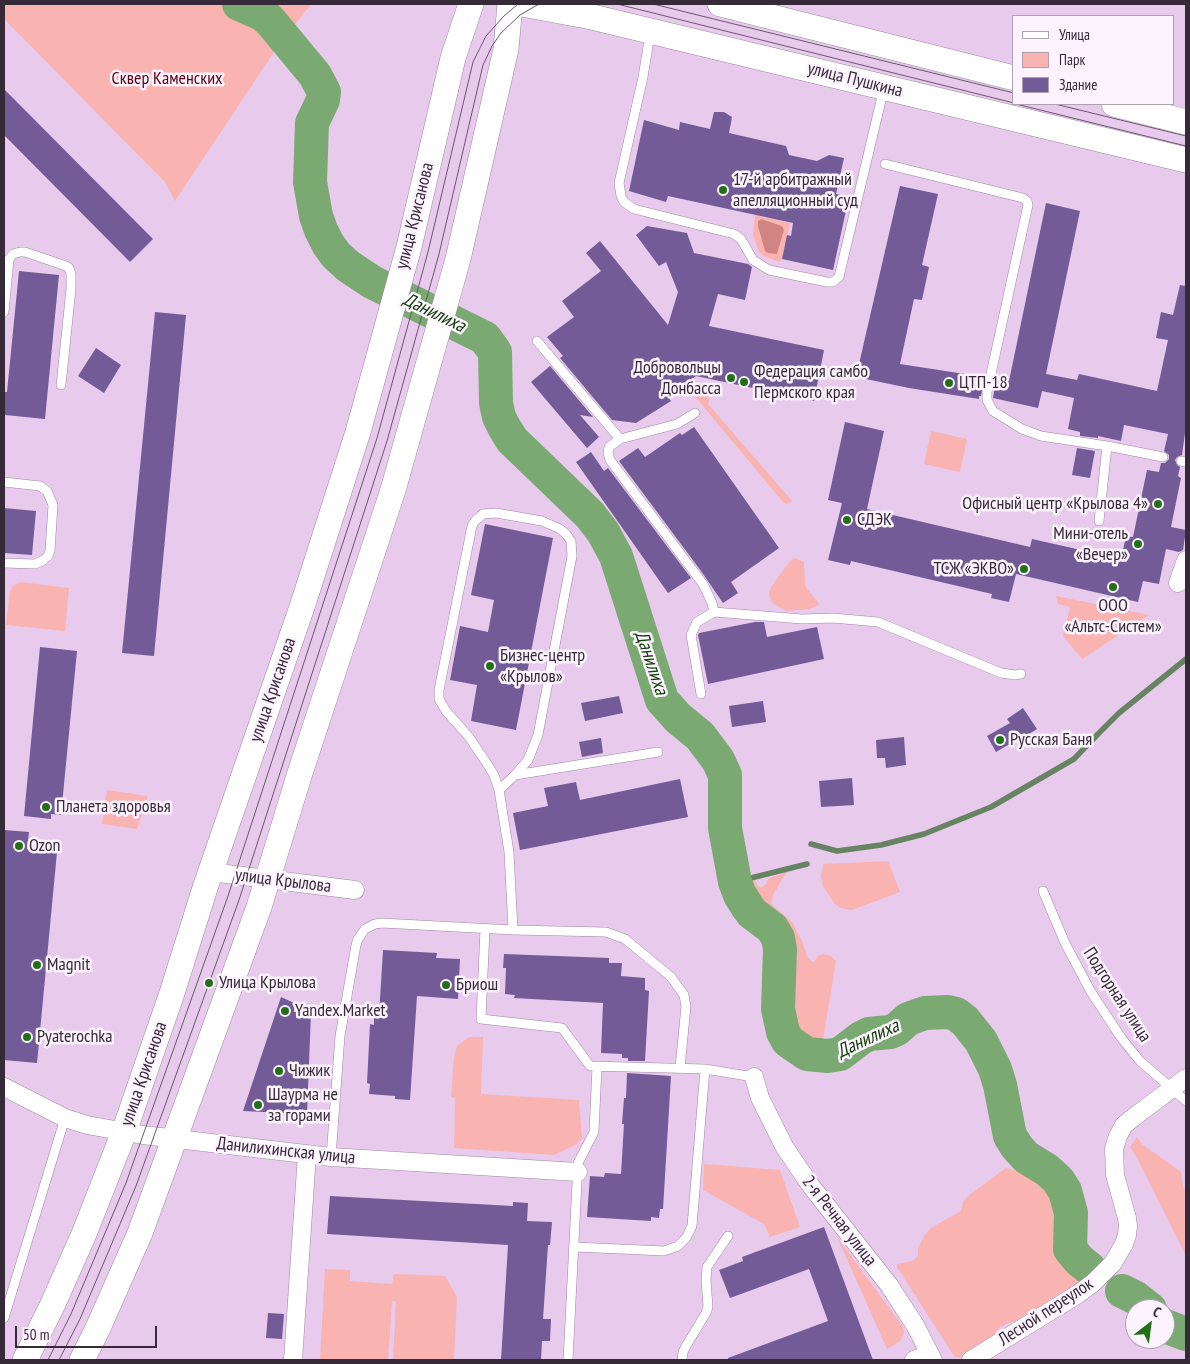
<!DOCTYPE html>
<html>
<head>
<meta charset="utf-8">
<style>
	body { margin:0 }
	#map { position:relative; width:1190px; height:1364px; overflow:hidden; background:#e8caed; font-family:"PT Sans Narrow",sans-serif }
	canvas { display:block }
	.frame { position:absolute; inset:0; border:5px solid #362a38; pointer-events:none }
	.legend { position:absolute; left:1012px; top:15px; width:162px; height:90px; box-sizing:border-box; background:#fcf3fe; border:1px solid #ada3af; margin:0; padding:6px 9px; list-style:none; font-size:15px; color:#362a38 }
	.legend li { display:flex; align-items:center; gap:10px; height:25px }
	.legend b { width:25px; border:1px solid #ada3af }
	.north { position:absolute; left:1125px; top:1299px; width:50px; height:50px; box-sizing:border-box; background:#fcf3fe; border:1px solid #ada3af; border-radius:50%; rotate:30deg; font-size:14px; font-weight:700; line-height:20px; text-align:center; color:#362a38 }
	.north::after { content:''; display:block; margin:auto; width:18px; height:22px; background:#217015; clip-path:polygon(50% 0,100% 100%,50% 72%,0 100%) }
	.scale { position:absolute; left:15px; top:1326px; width:142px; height:22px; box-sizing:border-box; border:2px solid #362a38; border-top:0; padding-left:6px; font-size:15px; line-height:18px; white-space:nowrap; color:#362a38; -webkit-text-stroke:4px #fcf3fe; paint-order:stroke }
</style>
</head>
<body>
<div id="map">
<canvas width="1190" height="1364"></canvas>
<div class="frame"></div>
<ul class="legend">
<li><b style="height:6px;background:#fff"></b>Улица</li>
<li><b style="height:14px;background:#f9b3b0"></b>Парк</li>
<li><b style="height:14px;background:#725b97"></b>Здание</li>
</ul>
<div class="north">С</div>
<div class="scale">50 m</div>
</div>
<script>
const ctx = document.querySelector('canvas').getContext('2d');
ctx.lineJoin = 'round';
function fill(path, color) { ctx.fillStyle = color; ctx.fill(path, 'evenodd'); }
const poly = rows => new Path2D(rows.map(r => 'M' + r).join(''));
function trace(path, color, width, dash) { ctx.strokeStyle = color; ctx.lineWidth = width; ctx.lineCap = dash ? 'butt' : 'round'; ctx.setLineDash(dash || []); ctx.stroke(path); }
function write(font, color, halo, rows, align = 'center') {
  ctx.font = font + ' "PT Sans Narrow",sans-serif'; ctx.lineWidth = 5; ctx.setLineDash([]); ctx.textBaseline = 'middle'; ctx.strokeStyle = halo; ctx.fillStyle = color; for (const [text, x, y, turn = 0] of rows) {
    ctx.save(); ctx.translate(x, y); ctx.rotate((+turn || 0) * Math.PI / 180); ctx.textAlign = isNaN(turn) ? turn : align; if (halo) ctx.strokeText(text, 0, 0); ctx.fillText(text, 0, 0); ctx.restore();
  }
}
fill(poly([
	[4,4,311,4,278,46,175,201,165,182,4,19],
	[755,215,790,223,782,259,779,262,763,256,759,252,753,235],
	[695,383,698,385,699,390,708,395,709,401,708,404,792,501,789,503,786,504,783,502,692,393,689,388,690,385],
	[931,431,967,439,960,472,924,464],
	[795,558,804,562,805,586,820,605,809,609,786,611,771,602,769,594,771,587,790,561],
	[20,582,69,588,65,631,6,625,10,591,14,585],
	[1056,596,1149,615,1082,659,1063,636,1070,607,1058,604],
	[107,790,148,796,137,829,102,824],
	[888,861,900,892,852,910,841,908,834,903,823,886,821,876,823,864],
	[790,871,784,876,773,895,771,904,792,922,802,941,807,956,811,961,814,962,818,956,823,954,831,956,836,961,821,1052,819,1053,811,1052,795,1042,786,1030,782,1019,780,1002,782,957,780,939,774,926,748,903,741,890,741,886,748,881,755,880,757,885,761,888,765,885,769,878],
	[469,1037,483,1037,481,1094,579,1100,582,1138,577,1144,554,1155,454,1148,455,1098,451,1097,454,1057,457,1046],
	[1137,1137,1142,1144,1181,1172,1183,1186,1186,1191,1186,1256,1138,1160,1130,1147],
	[704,1164,780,1170,800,1227,770,1237,764,1224,703,1190],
	[1006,1168,1021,1172,1036,1172,1050,1181,1056,1188,1061,1195,1065,1210,1065,1230,1068,1251,1074,1263,1088,1271,1088,1274,1086,1278,1036,1309,1014,1322,1007,1323,999,1328,989,1342,972,1355,961,1358,954,1356,897,1267,897,1264,913,1261,918,1256,918,1249,924,1236,931,1228,961,1211,963,1202,968,1196],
	[837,1237,903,1327,904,1333,901,1340,896,1344,887,1349],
	[325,1269,350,1270,350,1281,392,1284,394,1274,445,1276,457,1297,454,1360,393,1360,396,1302,392,1301,388,1360,320,1360]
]), '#f9b3b0');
fill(poly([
	[761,219,782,226,784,230,777,254,768,253,765,251,758,226,758,221]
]), '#d18583');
trace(poly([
	[811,844,837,851,881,845,924,834,991,807,1074,759,1098,734,1119,713,1186,659],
	[735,882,807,864]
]), '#668461', 5.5);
trace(poly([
	[239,4,264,15,272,23,315,75,324,92,323,100,312,123,310,182,316,216,321,230,328,244,336,255,348,266,372,282,485,338,495,352,496,403,499,417,504,427,512,440,590,515,603,532,616,556,662,700,678,718,700,736,718,760,725,775,725,828,735,882,740,895,747,906,752,913,772,928,778,938,780,949,778,1009,783,1032,788,1041,807,1054,828,1056,840,1054,861,1038,869,1034,890,1032,897,1029,908,1019,925,1013,948,1012,956,1014,965,1021,981,1041,995,1069,1000,1085,1010,1136,1017,1147,1026,1157,1047,1170,1058,1180,1065,1191,1071,1213,1070,1249,1079,1260,1089,1268],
	[1122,1291,1136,1298,1150,1309],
	[1165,1326,1186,1334]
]), '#7aaa72', 34);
fill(poly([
	[4,89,153,239,130,262,4,135],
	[714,112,724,112,732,117,729,133,786,146,789,155,817,161,829,155,844,158,836,194,849,197,833,270,782,259,787,235,791,236,793,223,668,196,666,202,629,191,644,120,679,130,680,122,710,129],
	[900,186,938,194,922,265,929,267,922,300,914,299,900,364,984,377,981,396,979,396,979,399,909,388,856,377],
	[1046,203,1080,211,1046,374,1077,380,1079,374,1157,391,1168,340,1156,338,1161,312,1173,315,1180,285,1186,286,1186,426,1182,455,1177,457,1175,460,1177,465,1180,467,1178,476,1181,478,1171,527,1186,530,1183,550,1179,552,1166,549,1159,584,1143,581,1138,602,1016,574,1009,602,991,598,992,594,851,561,850,565,828,560,842,503,828,500,845,422,884,431,867,509,1030,547,1032,539,1121,559,1126,536,1133,537,1147,470,1159,472,1161,463,1165,463,1169,459,1169,455,1164,451,1168,434,1124,425,1121,441,1098,436,1098,438,1080,436,1080,432,1068,429,1074,398,1042,391,1038,408,993,398,996,379,1009,381],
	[647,226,687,233,694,253,748,264,752,267,745,300,718,294,709,326,824,350,814,401,696,376,669,398,671,401,636,423,612,420,560,358,563,356,547,337,574,317,562,301,601,271,586,253,600,241,668,325,678,292,666,262,659,266,636,235],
	[19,271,59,275,45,419,5,415,5,411,4,411,4,392,7,392],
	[155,312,186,315,154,656,122,653],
	[96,348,121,365,104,393,78,376],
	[550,366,593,417,580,415,599,437,587,448,531,382],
	[694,427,779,548,731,582,738,593,723,603,701,571,619,461,638,448,645,457,680,433,682,435],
	[1077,448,1095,451,1090,478,1072,475],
	[591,452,604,471,608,468,691,578,668,593,576,462],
	[4,508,36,511,32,555,4,553],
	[485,524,553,538,516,730,471,721,477,685,450,680,460,626,488,632,494,600,471,595],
	[755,622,764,622,767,637,817,627,824,659,708,684,698,635,699,633],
	[40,647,77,651,61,815,51,814,51,819,24,816],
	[619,696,623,713,585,721,581,703],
	[763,701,766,722,732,727,729,706],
	[1023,708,1037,729,1021,739,1020,738,996,752,987,736,1010,723,1007,719],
	[904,737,906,765,886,768,885,758,877,758,876,740],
	[601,738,603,753,582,757,579,742],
	[852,778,854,805,821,807,819,781],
	[680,779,688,817,520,850,513,813,548,806,544,788,576,782,580,800],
	[4,830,29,832,27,849,57,852,37,1063,4,1060],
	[383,950,437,953,436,958,460,959,458,999,417,996,410,1100,395,1099,395,1096,369,1094,370,1084,367,1083,370,1024,374,1025,374,1015,379,1015],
	[504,954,609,958,609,963,622,963,621,976,645,978,645,990,649,991,645,1061,628,1061,628,1058,622,1058,622,1054,601,1053,603,1003,514,998,515,995,505,994,506,968,503,968],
	[281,997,294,1003,294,1012,311,1012,307,1114,243,1111],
	[627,1073,671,1076,663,1209,660,1209,659,1218,651,1217,651,1221,587,1217,590,1176,604,1177,605,1173,621,1174,624,1124,622,1124,624,1098,626,1098],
	[330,1196,513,1206,513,1202,528,1203,527,1221,552,1222,550,1245,548,1245,543,1319,551,1319,550,1341,542,1341,541,1360,501,1360,508,1245,327,1234],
	[824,1227,873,1360,728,1360,728,1358,828,1321,809,1269,730,1298,719,1270,743,1261,742,1257],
	[268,1313,284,1314,282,1339,266,1338]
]), '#725b97');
const lane = poly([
	[650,34,643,77,619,183,621,196,624,202,634,209,734,234,741,239,753,260,769,270,827,282,833,282,839,277,884,88],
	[885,164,1023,198,1027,201,1028,205,987,392,987,400,993,411,1022,429,1041,436,1107,446,1163,457],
	[4,312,9,259,13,254,20,252,25,252,66,266,69,268,71,274,71,289,61,385],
	[537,341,620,439],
	[695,413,677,424,620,439,609,447,608,453,610,460,703,584,712,603,714,612,802,619,833,618,878,622,1001,673,1015,675,1021,674],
	[1181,461,1186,462],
	[4,482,40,486,47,491,53,505,50,551,48,556,42,561,35,564,4,563],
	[1099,521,1107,446],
	[701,694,691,635,697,622,714,612],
	[515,775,658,752],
	[499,790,515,775,528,760,538,735,572,556,571,541,566,534,560,529,542,521,496,513,483,514,475,521,472,526,439,690,439,699,446,711,469,737,486,762,494,775,499,790,509,852,513,930],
	[1043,891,1065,943,1091,992,1122,1039,1140,1061,1186,1101],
	[485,929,481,1019,562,1028,590,1066,705,1069,754,1077],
	[331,1157,340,1036,356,945,358,939,365,929,375,924,382,923,513,930,606,932,625,939,671,977,684,995,686,1006,680,1068],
	[575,1247,664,1251,678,1246,686,1238,692,1226,705,1069],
	[4,1318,65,1118],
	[568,1360,578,1163,594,1132,597,1067],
	[682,1360,683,1352,686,1346,706,1313,708,1307,706,1280,707,1267,728,1236]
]);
const street = poly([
	[1178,583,1186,560],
	[211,872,355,890],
	[754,1077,760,1098,785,1148,811,1186,889,1285,915,1325,933,1360],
	[4,1087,65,1118,87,1125,143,1135,331,1157,578,1172],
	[293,1360,307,1154],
	[914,1360,930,1354],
	[971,1360,1078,1294,1093,1283,1113,1263,1124,1244,1127,1235,1128,1226,1127,1218,1115,1175,1114,1149,1118,1136,1124,1125,1134,1117,1186,1078]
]);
const secondary = poly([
	[522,4,592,17,1186,160],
	[720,4,1014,78],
	[1114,104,1186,122],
	[25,1360,52,1306,84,1234,124,1132,172,993,205,888,303,604,358,432,409,247,453,58,471,4],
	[82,1360,98,1328,140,1233,259,907,299,776,393,490,458,259,506,49,510,4]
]);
trace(lane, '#a185a6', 10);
trace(street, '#a185a6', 19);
trace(secondary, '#a185a6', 26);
trace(lane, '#fff', 9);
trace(street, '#fff', 18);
trace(secondary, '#fff', 25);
trace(poly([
	[617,4,1014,103],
	[653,4,1014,93],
	[1016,104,1186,146],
	[1055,104,1186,136],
	[48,1360,71,1314,126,1183,228,896,377,438,428,252,473,62,486,36,504,16,518,4],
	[59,1360,80,1319,136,1186,239,900,387,441,439,254,483,65,492,46,501,33,520,15,539,4]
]), '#69586c', 1);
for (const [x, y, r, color] of [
	[723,190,5,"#217015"],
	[731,378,5,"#217015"],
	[744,382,5,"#217015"],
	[949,383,5,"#217015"],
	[1158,504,5,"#217015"],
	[847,520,5,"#217015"],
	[1138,544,5,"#217015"],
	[1024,569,5,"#217015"],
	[1113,587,5,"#217015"],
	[490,666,5,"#217015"],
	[1000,740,5,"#217015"],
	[46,807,5,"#217015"],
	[19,846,5,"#217015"],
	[37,965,5,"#217015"],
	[209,983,5,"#217015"],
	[446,985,5,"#217015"],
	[285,1011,5,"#217015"],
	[27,1037,5,"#217015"],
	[279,1071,5,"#217015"],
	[258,1105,5,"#217015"]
]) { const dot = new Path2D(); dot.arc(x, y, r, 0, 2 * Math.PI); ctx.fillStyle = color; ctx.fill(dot); trace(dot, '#fcf3fe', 2); }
write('18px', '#5f0010', '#fcf3fe', [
	["Сквер Каменских",167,79]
]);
write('18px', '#362a38', '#fcf3fe', [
	["улица Пушкина",855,80,14],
	["улица Крисанова",415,216,-76],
	["улица Крисанова",273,690,-71],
	["улица Крылова",283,881,7],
	["Подгорная улица",1117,995,57],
	["улица Крисанова",144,1074,-71],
	["Данилихинская улица",286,1151,6],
	["2-я Речная улица",839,1221,52],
	["Лесной переулок",1046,1312,-33]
]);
write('18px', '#362a38', '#fcf3fe', [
	["17-й арбитражный",733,180],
	["апелляционный суд",733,201],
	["Добровольцы",721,368,"right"],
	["Донбасса",721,389,"right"],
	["Федерация самбо",754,372],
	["Пермского края",754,393],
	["ЦТП-18",959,383],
	["Офисный центр «Крылова 4»",1148,504,"right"],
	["СДЭК",857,520],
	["Мини-отель",1128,534,"right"],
	["«Вечер»",1128,555,"right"],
	["ТСЖ «ЭКВО»",1014,569,"right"],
	["ООО",1113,606,"center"],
	["«Альтс-Систем»",1113,627,"center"],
	["Бизнес-центр",500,656],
	["«Крылов»",500,677],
	["Русская Баня",1010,740],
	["Планета здоровья",56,807],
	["Ozon",29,846],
	["Magnit",47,965],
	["Улица Крылова",219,983],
	["Бриош",456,985],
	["Yandex.Market",295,1011],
	["Pyaterochka",37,1037],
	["Чижик",289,1071],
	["Шаурма не",268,1095],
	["за горами",268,1116]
], 'left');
write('italic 19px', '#0e4006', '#fcf3fe', [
	["Данилиха",434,313,26],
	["Данилиха",651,663,71],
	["Данилиха",868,1039,-25]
]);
</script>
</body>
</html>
